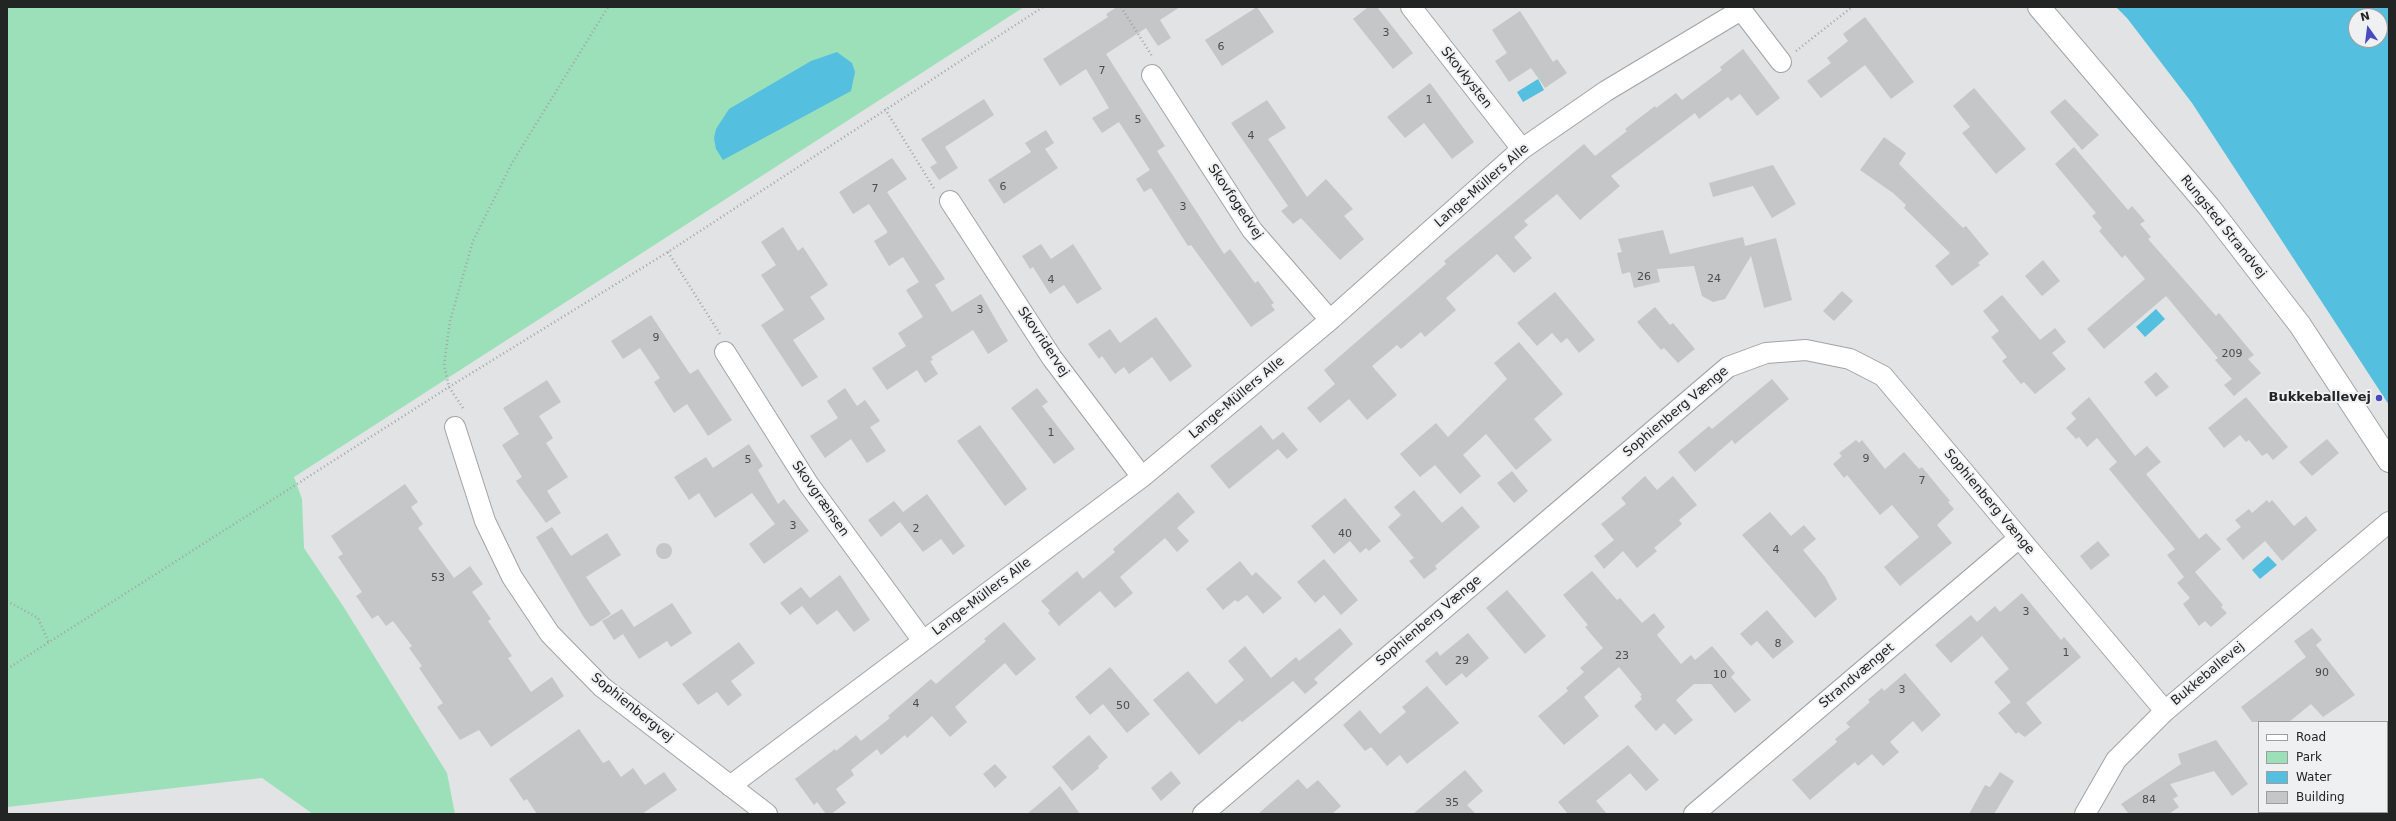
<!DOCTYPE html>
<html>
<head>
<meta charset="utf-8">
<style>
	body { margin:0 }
	#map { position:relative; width:2396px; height:821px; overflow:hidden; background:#e2e3e4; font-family:"DejaVu Sans",sans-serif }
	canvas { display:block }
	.frame { position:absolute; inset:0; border:8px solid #232424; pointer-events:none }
	.legend { position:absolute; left:2258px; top:721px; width:130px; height:92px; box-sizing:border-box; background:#eff0f1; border:1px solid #9d9e9f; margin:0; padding:5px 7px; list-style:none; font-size:12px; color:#232424 }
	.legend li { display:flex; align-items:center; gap:8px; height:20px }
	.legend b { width:20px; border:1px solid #9d9e9f }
	.north { position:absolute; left:2348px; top:8px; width:40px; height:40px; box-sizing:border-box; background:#eff0f1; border:1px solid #9d9e9f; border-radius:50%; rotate:346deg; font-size:11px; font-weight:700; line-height:16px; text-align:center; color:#232424 }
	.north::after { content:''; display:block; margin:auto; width:14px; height:18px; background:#4a4ac0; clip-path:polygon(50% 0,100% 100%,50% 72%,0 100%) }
</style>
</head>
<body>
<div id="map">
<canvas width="2396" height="821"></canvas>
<div class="frame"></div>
<ul class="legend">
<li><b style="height:5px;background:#fff"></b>Road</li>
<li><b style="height:11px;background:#9ce0ba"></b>Park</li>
<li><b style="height:11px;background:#54bfde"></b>Water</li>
<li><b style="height:11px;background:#c4c6c7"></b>Building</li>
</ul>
<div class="north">N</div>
</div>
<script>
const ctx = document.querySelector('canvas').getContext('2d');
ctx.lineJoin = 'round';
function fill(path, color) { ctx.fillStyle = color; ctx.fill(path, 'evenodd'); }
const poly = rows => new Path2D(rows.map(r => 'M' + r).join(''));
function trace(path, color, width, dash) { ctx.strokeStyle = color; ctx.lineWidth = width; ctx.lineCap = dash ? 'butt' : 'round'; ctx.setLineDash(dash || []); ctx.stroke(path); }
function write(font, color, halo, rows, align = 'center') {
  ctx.font = font + ' "DejaVu Sans",sans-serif'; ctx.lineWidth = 4; ctx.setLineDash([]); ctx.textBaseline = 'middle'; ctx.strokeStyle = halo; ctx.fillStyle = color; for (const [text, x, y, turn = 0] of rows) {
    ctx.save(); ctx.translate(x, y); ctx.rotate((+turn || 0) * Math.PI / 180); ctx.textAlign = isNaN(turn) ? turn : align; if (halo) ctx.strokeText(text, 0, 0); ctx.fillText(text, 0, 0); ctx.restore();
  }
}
fill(poly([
	[7,7,1024,7,294,477,302,499,304,548,343,606,447,773,455,814,313,814,262,778,7,807]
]), '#9ce0ba');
fill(poly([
	[2116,7,2389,7,2389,405,2192,103,2127,18],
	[2356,16,2380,16,2380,40,2356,40],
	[837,52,852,63,855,72,851,91,723,160,716,149,714,138,716,129,729,109,811,61],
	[1538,79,1544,90,1523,102,1517,92],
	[2156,309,2165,319,2145,337,2136,327],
	[2268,556,2277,565,2260,579,2252,570]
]), '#54bfde');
fill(poly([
	[1117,7,1180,7,1160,20,1171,38,1158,46,1146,28,1106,54,1165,146,1157,151,1224,254,1230,249,1255,283,1258,281,1274,303,1271,305,1275,310,1251,327,1191,245,1188,246,1151,188,1144,192,1136,179,1150,170,1119,122,1102,133,1092,118,1109,108,1086,69,1060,86,1043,59,1108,17,1106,14],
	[1257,7,1274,32,1222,66,1205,40],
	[1368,7,1377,7,1413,53,1393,69,1353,19],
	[1520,11,1553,62,1557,59,1567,73,1545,88,1531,68,1509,82,1495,61,1507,53,1492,30],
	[1865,17,1914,82,1891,99,1865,65,1821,98,1807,81,1831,63,1827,58,1848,41,1843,34],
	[1743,49,1780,98,1757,116,1740,94,1731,101,1728,97,1699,119,1695,113,1611,176,1620,186,1580,220,1557,194,1524,221,1528,225,1514,237,1532,258,1514,273,1497,254,1446,298,1456,310,1425,337,1421,332,1401,349,1397,345,1372,366,1397,395,1367,420,1349,399,1320,423,1307,408,1335,384,1324,370,1446,264,1444,261,1584,144,1595,156,1627,131,1625,129,1655,106,1656,108,1676,93,1682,100,1722,70,1720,67],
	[1430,83,1474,142,1452,159,1424,123,1405,138,1387,117],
	[1974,88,2026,149,1996,174,1962,133,1970,127,1953,106],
	[984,99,994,115,945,147,958,168,939,180,930,167,937,163,921,139],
	[2065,99,2099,135,2082,150,2050,112],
	[1267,100,1286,128,1268,139,1307,197,1326,179,1353,209,1344,216,1364,239,1340,260,1301,218,1293,224,1281,211,1288,206,1231,123],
	[1046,130,1054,143,1045,149,1058,168,1004,204,988,180,1031,152,1025,143],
	[1884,137,1906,153,1899,164,1963,228,1966,226,1989,254,1978,263,1980,265,1952,286,1935,266,1950,253,1904,208,1906,205,1893,193,1860,170],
	[2074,147,2128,210,2132,206,2145,221,2140,224,2151,237,2148,239,2216,316,2219,313,2254,355,2248,359,2261,373,2234,396,2224,385,2232,379,2215,360,2218,358,2166,296,2104,349,2087,329,2145,279,2125,255,2122,258,2099,231,2102,228,2092,216,2096,213,2055,164],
	[892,158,907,179,887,192,945,279,935,285,952,312,981,294,1008,341,988,354,973,330,931,357,933,360,930,361,938,374,925,383,917,370,887,390,872,368,906,346,898,333,923,317,906,290,919,282,903,257,889,266,874,241,887,233,887,231,869,204,853,214,839,192],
	[1773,165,1796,204,1772,218,1753,186,1713,197,1709,183],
	[783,227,798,251,803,247,828,285,810,297,825,319,793,340,818,377,802,387,761,325,784,310,761,275,776,265,761,242],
	[1663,230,1670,254,1743,237,1745,246,1776,238,1792,300,1764,308,1751,256,1725,299,1713,302,1702,296,1694,266,1657,269,1660,282,1634,288,1630,272,1622,274,1617,253,1622,252,1618,239],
	[1041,244,1051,259,1073,244,1102,289,1077,304,1064,285,1050,294,1033,267,1030,269,1022,256],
	[2043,260,2060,281,2042,296,2025,276],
	[1842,291,1853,301,1834,321,1823,311],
	[1555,292,1595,340,1579,353,1567,338,1561,343,1552,333,1537,346,1517,323],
	[2002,295,2040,340,2055,328,2066,342,2052,353,2066,369,2035,394,2024,382,2021,384,2002,361,2007,357,1991,337,1999,331,1983,311],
	[1655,307,1670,325,1673,323,1695,349,1678,363,1664,348,1661,350,1637,322],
	[651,315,690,374,698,369,732,420,708,436,687,404,674,413,654,382,660,378,640,348,623,359,611,341],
	[1156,317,1192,366,1170,382,1152,357,1129,374,1124,367,1115,374,1102,356,1099,359,1088,344,1110,329,1120,343],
	[1519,342,1563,394,1534,419,1552,440,1516,470,1486,434,1463,455,1481,476,1460,494,1435,465,1420,477,1400,454,1436,423,1448,437,1507,379,1494,363],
	[2156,372,2169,387,2156,397,2144,382],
	[1772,379,1789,399,1735,444,1732,440,1695,472,1678,452,1709,426,1712,429],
	[547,380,561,402,539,416,553,438,546,443,568,477,547,491,561,513,546,523,516,481,522,477,502,445,519,434,503,408],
	[845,388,857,406,865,400,880,421,870,427,886,451,867,463,851,439,825,458,810,436,838,418,827,401],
	[1037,388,1048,402,1042,406,1075,449,1054,464,1011,408],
	[2089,397,2135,456,2147,446,2161,462,2146,474,2199,539,2206,533,2221,549,2195,572,2223,605,2221,607,2227,613,2211,627,2205,621,2199,626,2183,604,2190,598,2177,583,2184,577,2167,555,2175,549,2109,469,2117,462,2097,438,2087,447,2079,437,2076,439,2066,428,2076,419,2071,413],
	[2246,397,2288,447,2273,460,2267,453,2262,456,2249,440,2246,442,2240,435,2224,448,2208,428],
	[980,425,1027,489,1005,506,957,441],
	[1261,425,1273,440,1283,432,1298,450,1287,459,1278,449,1229,489,1210,466],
	[2327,439,2339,453,2312,476,2299,462],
	[1856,440,1859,443,1862,440,1885,469,1904,452,1919,469,1922,467,1950,501,1948,502,1954,509,1937,525,1952,543,1900,586,1884,567,1919,537,1892,505,1880,515,1847,475,1844,478,1833,464,1842,456,1839,453],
	[749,444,763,466,758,470,778,504,784,499,809,531,764,564,749,544,775,524,752,493,715,518,699,493,689,500,674,477,706,457,713,468],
	[1512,471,1528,491,1514,503,1497,483],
	[1645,476,1657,490,1673,476,1697,505,1679,520,1682,524,1654,548,1657,551,1637,568,1623,551,1604,569,1594,556,1614,540,1601,524,1626,504,1621,498],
	[405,484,418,502,411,507,423,524,418,528,454,578,470,566,483,584,472,592,491,619,488,621,512,656,508,658,531,692,552,677,564,696,491,747,479,730,460,740,437,707,443,703,419,668,422,666,409,648,412,646,393,621,386,626,378,615,372,619,356,596,362,592,338,557,343,554,331,536],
	[1414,490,1442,523,1462,506,1480,527,1435,566,1437,569,1424,579,1409,561,1414,558,1388,527,1401,515,1394,507],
	[1178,492,1195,512,1177,528,1189,541,1177,552,1165,538,1120,577,1133,593,1115,608,1100,591,1059,626,1048,613,1050,611,1041,601,1077,571,1083,579,1115,552,1113,549],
	[927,494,965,546,953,555,941,539,923,552,900,522,881,537,868,520,894,501,903,512],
	[1345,498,1381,541,1369,551,1366,548,1360,553,1350,541,1334,554,1311,526],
	[2267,500,2269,503,2272,500,2294,526,2306,516,2317,530,2282,561,2265,541,2243,560,2226,539,2241,527,2235,520,2249,509,2252,513],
	[1770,512,1791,536,1804,525,1816,539,1803,550,1825,577,1837,599,1815,618,1742,535],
	[552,527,571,556,607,533,621,555,586,577,611,614,593,626,590,626,583,616,536,537],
	[2098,541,2110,555,2091,570,2080,556],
	'656 551a8 8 0 1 1 16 0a8 8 0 1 1-16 0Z',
	[1324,559,1358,600,1341,615,1324,595,1315,603,1297,582],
	[1240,561,1252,576,1256,572,1282,598,1263,614,1247,595,1238,602,1235,600,1223,610,1206,589],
	[1592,571,1617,600,1620,598,1642,623,1654,613,1665,627,1657,635,1681,664,1691,655,1695,660,1712,646,1735,673,1731,677,1751,700,1735,713,1711,684,1694,684,1676,700,1693,720,1675,735,1664,723,1656,731,1634,706,1642,699,1640,696,1642,695,1619,667,1584,697,1599,716,1564,745,1538,716,1568,691,1566,688,1584,672,1580,668,1603,648,1585,627,1588,625,1563,595],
	[840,575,870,620,854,632,837,610,817,625,802,606,790,615,780,603,801,587,810,598],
	[1507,590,1546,636,1525,654,1486,608],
	[2022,593,2061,640,2064,637,2081,657,2026,703,2042,723,2025,737,2018,732,2016,734,1998,713,2011,702,1994,682,2009,669,1982,636,1951,663,1935,645,1971,615,1977,622,1995,606,2000,612],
	[672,603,692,633,671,647,667,641,639,659,623,634],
	[622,609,634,627,614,640,602,621],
	[1767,610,1794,642,1773,659,1757,641,1751,646,1740,634],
	[1004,622,1036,659,1016,676,1005,663,955,707,967,722,950,737,932,716,907,738,905,735,881,755,877,749,851,770,854,775,836,789,846,803,831,814,826,814,817,802,814,805,795,779,835,749,836,751,856,735,861,741,890,718,888,716,931,679,936,684,986,641,984,639],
	[1340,628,1353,644,1314,679,1318,683,1305,694,1293,681,1242,722,1240,720,1199,755,1153,700,1188,671,1216,704,1244,680,1228,661,1245,646,1271,678,1296,657,1299,661],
	[2312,628,2322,640,2316,645,2355,695,2323,717,2311,704,2289,722,2252,722,2241,707,2306,657,2294,641],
	[1468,633,1489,658,1466,678,1462,673,1446,686,1425,661,1437,651,1440,656],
	[739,642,755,663,731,681,742,695,728,706,717,692,698,705,682,684],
	[1110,667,1150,714,1127,733,1103,704,1090,715,1075,697],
	[1905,673,1941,715,1922,732,1913,721,1890,742,1899,752,1883,766,1872,754,1858,766,1855,762,1810,800,1792,780,1837,742,1835,739,1850,727,1846,723,1870,702,1868,700,1882,688,1884,691],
	[1427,686,1459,723,1407,764,1400,755,1387,766,1371,747,1365,751,1343,725,1360,710,1380,734,1406,712,1402,707],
	[579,729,603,763,609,760,621,777,633,768,645,785,664,772,677,790,642,814,537,814,527,799,524,801,509,779],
	[1089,735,1108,757,1098,766,1099,768,1072,791,1052,767],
	[2216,740,2248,784,2232,796,2214,771,2170,784,2178,796,2173,799,2179,807,2169,814,2129,814,2121,804,2181,764,2178,754],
	[1628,745,1659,780,1646,791,1630,773,1596,801,1607,814,1568,814,1558,802],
	[995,764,1007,777,995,788,983,774],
	[1465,770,1483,791,1467,805,1476,814,1413,814],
	[1171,771,1181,783,1161,801,1151,788],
	[2000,772,2014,781,1994,814,1969,814,1985,785,1990,787],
	[1298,779,1307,789,1318,780,1341,806,1332,814,1258,814],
	[1060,786,1080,814,1027,814]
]), '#c4c6c7');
const street = poly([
	[1411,7,1522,149],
	[1739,7,1781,62],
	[1152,75,1252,230,1330,320],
	[950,201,1052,358,1142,477],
	[725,352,809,485,923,641],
	[455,427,485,521,512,577,550,634,602,687,767,814],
	[730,786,1142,477,1330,320,1522,149,1606,91,1741,10],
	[1203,814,1728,367,1766,353,1806,350,1850,359,1883,376,2165,711],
	[1694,814,2019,538],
	[2085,814,2116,760,2165,711,2389,522]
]);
const secondary = poly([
	[2039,7,2209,207,2300,325,2389,461]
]);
trace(street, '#a2a3a4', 22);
trace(secondary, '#a2a3a4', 24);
trace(poly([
	[1121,7,1152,56],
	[1796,51,1852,7],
	[885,109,935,190],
	[668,252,720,334],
	[463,408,449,387,444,365,450,321,473,241,512,163,608,7],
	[7,601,38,618,49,643],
	[7,669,449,387,668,252,1043,7]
]), '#a3a4a5', 2.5, [1, 3]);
trace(street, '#fff', 20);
trace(secondary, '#fff', 22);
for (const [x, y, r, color] of [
	[2379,398,4,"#4a4ac0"]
]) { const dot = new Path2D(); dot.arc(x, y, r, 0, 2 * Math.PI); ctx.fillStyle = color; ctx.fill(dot); trace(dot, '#eff0f1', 1.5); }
write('11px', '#4b4c4d', null, [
	["3",1386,33],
	["6",1221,47],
	["7",1102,71],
	["1",1429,100],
	["5",1138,120],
	["4",1251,136],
	["6",1003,187],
	["7",875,189],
	["3",1183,207],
	["26",1644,277],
	["24",1714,279],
	["4",1051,280],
	["3",980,310],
	["9",656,338],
	["209",2232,354],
	["1",1051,433],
	["9",1866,459],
	["5",748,460],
	["7",1922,481],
	["3",793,526],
	["2",916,529],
	["40",1345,534],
	["4",1776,550],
	["53",438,578],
	["3",2026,612],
	["8",1778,644],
	["1",2066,653],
	["23",1622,656],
	["29",1462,661],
	["90",2322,673],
	["10",1720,675],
	["3",1902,690],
	["4",916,704],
	["50",1123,706],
	["84",2149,800],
	["35",1452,803]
]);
write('13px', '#232424', '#eff0f1', [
	["Skovkysten",1466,78,52],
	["Lange-Müllers Alle",1482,186,-41],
	["Skovfogedvej",1235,202,56],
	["Rungsted Strandvej",2223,227,51],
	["Skovridervej",1043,342,56],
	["Lange-Müllers Alle",1237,398,-40],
	["Sophienberg Vænge",1676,412,-40],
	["Skovgrænsen",820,499,55],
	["Sophienberg Vænge",1989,502,50],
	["Lange-Müllers Alle",982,597,-37],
	["Sophienberg Vænge",1429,621,-40],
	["Bukkeballevej",2208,674,-40],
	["Strandvænget",1857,676,-40],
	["Sophienbergvej",632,708,39]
]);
write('bold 13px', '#232424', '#eff0f1', [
	["Bukkeballevej",2371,398]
], 'right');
</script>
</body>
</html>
